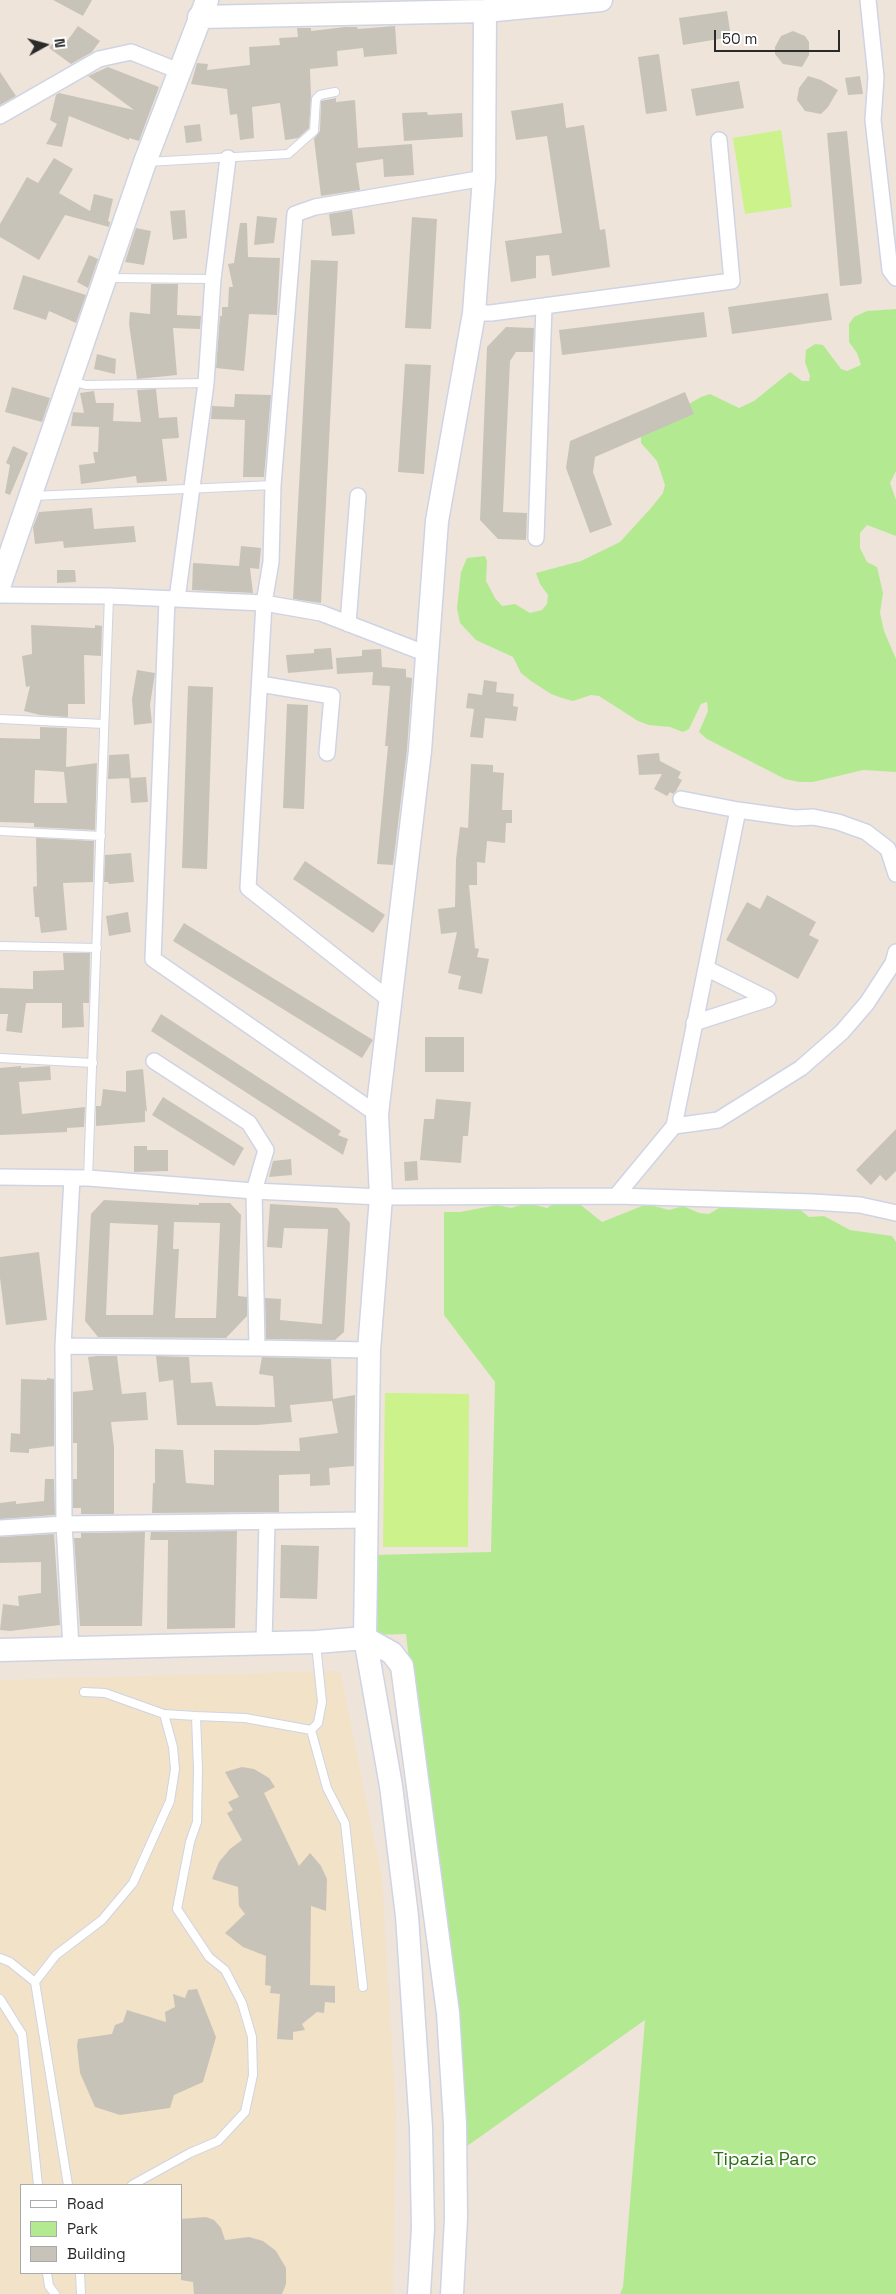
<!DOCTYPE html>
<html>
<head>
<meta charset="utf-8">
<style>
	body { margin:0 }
	#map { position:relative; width:896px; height:2294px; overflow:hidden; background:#eee4da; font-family:"Space Grotesk",sans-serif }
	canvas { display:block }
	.legend { position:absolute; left:20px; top:2184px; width:162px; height:90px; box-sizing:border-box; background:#fff; border:1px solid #aaa; margin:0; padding:6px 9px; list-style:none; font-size:15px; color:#2a2a2a }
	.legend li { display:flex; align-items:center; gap:10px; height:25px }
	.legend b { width:25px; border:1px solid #aaa }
	.north { position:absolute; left:20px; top:20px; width:50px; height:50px; -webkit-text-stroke:4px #fff; paint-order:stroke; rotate:83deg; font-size:14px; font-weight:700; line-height:20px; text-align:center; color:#2a2a2a }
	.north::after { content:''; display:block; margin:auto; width:18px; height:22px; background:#2a2a2a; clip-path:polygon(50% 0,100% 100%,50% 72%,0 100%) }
	.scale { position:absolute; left:714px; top:30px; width:126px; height:22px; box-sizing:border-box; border:2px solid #2a2a2a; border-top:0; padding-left:6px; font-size:15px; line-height:18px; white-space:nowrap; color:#2a2a2a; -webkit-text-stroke:4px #fff; paint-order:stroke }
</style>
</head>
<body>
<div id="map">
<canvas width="896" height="2294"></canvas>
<ul class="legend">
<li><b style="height:6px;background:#fff"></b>Road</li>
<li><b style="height:14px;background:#b3ea91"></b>Park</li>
<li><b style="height:14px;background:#c8c3b9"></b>Building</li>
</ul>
<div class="north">N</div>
<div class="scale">50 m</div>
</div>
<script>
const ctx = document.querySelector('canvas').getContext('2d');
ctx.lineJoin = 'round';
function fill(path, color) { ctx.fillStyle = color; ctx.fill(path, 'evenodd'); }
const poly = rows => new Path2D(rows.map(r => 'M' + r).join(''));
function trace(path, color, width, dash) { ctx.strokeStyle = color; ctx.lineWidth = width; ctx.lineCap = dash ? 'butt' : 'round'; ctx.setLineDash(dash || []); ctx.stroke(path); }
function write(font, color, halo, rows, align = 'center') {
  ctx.font = font + ' "Space Grotesk",sans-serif'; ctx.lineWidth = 4.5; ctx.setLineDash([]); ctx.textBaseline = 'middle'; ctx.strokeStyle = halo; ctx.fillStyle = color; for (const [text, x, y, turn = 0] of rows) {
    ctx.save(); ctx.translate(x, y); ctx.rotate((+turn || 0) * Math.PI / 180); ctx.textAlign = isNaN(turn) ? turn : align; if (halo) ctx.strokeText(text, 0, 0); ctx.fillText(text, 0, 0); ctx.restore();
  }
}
fill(poly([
	[340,1671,382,1879,396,2112,393,2294,0,2294,0,1680],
	[21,2185,181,2185,181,2273,21,2273]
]), '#f1e2c8');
fill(poly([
	[896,309,896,471,890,483,896,500,896,536,867,525,860,533,860,548,867,562,877,567,883,593,880,613,884,631,896,659,896,772,863,770,813,782,799,782,785,779,707,739,699,732,708,711,707,702,701,704,689,729,683,732,670,727,649,725,638,721,599,696,591,695,573,701,562,698,551,694,531,681,521,673,513,657,476,640,460,623,457,608,461,572,467,558,485,556,487,561,486,581,495,598,502,606,515,604,530,613,542,610,547,604,548,595,540,584,536,573,581,561,620,542,651,508,663,493,665,485,657,461,641,443,641,431,701,397,710,394,739,408,754,401,790,372,802,381,809,381,810,376,805,362,806,350,815,344,823,345,841,369,847,371,861,365,857,353,849,342,849,324,854,317,867,311],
	[556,1202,577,1202,602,1222,647,1204,669,1210,683,1206,699,1213,709,1214,719,1208,798,1208,809,1217,824,1216,850,1230,892,1236,896,1242,896,2294,620,2294,623,2287,645,2020,453,2156,443,1958,406,1634,371,1635,373,1555,491,1552,495,1382,444,1315,444,1212,460,1212,497,1205,511,1208,527,1203,547,1208]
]), '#b3ea91');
fill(poly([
	[781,130,792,207,745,214,733,138],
	[385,1393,469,1394,468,1547,383,1547]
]), '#cbf28b');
fill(poly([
	[53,0,92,0,83,16],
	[727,11,731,37,683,45,679,18],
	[78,26,100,41,92,52,71,64,49,48,52,44,62,48],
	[395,26,397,54,364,57,363,48,337,51,338,66,310,69,311,96,309,128,298,138,285,140,280,103,252,107,254,138,240,140,237,114,230,115,227,89,191,84,197,63,208,64,207,70,250,65,249,47,280,45,279,38,298,37,297,28,311,28,311,31,345,27,357,27,358,29],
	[793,31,805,36,809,42,809,55,802,67,783,64,775,54,775,47,781,36],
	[659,54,667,111,646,114,638,57],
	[108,67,159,87,139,141,129,138,129,140,69,116,62,147,46,144,57,124,50,120,56,95,59,93,134,110,88,76],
	[0,72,16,96,0,105],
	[808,76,821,80,838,90,828,107,821,114,805,111,797,100,799,88],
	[860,76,863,94,848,95,845,78],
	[739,81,744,108,696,116,691,89],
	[336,98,336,102,355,100,358,148,412,144,414,175,384,177,383,159,356,163,360,190,321,196,314,139,320,131,321,101],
	[563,103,566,128,584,125,600,230,605,229,610,267,552,276,549,255,536,256,536,278,511,282,505,241,562,233,547,136,516,140,511,111],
	[427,112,428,115,462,113,463,137,404,141,402,113],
	[200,124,202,141,186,143,184,126],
	[847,131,862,281,861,284,840,286,827,133],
	[54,158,73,169,59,193,90,211,94,194,113,199,108,221,110,222,109,227,65,215,39,260,0,237,0,224,27,177,38,183],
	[185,210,187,238,173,240,170,211],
	[352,210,355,234,332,236,329,214],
	[257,216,277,218,274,243,254,245],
	[412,217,437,219,431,329,405,328],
	[240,223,247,223,248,257,280,258,277,315,249,314,244,371,216,368,220,316,222,316,222,307,228,307,229,287,233,287,228,264,234,263],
	[136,228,151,231,144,265,125,262],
	[89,255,98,259,88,288,77,282],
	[311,260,338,261,321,603,293,599],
	[23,275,86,295,76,323,49,311,46,320,13,309],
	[151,284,178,284,177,315,201,316,200,329,173,328,177,375,137,379,129,324,130,312,150,314],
	[828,293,832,320,732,334,728,307],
	[704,312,707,337,562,355,559,330],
	[506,327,534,328,533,352,516,352,510,361,503,512,527,513,526,540,498,539,480,520,487,347],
	[97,354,116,359,115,374,94,369],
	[405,364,431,365,424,474,398,472],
	[12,387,50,398,42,422,5,412],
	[156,389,159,418,177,417,179,438,162,439,167,481,137,483,136,476,81,484,79,465,95,463,93,452,98,452,99,427,71,426,73,412,84,413,80,393,94,391,96,403,114,403,113,421,141,422,137,390],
	[685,392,694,414,595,457,593,472,612,525,590,533,566,468,570,441],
	[235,394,271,395,264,477,243,477,245,420,211,419,212,406,234,407],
	[13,446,28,453,10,495,5,493,10,465,6,463],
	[92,508,94,529,134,526,136,542,64,548,63,541,35,544,33,527,39,512],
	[241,546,261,548,259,569,250,568,253,593,192,590,193,563,239,566],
	[57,570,75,570,76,582,57,583],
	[31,625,95,628,95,625,102,626,101,656,84,655,85,704,68,704,68,717,40,715,24,711,30,686,26,687,22,656,32,654],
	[331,648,333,669,288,673,286,655,314,653,314,649],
	[381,649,382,667,406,669,406,677,412,678,407,750,393,865,377,864,388,746,385,746,390,686,372,685,373,672,337,674,336,658,362,656,362,650],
	[137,670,155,673,150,705,152,723,134,725,132,699],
	[484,680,497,682,496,692,514,694,513,706,518,707,516,721,485,718,483,738,470,737,474,709,466,708,468,693,482,695],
	[188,686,213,687,207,869,182,868],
	[287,704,308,705,304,809,283,808],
	[40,727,67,728,66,767,97,763,95,830,34,827,34,823,0,822,0,738,40,739],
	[35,770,64,772,67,803,34,803],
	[659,753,660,761,681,772,678,778,682,780,676,791,673,794,670,792,667,796,654,789,662,774,639,775,637,755],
	[129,754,131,778,108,779,109,755],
	[471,764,493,765,493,772,504,773,502,810,512,810,512,823,506,823,505,843,487,841,485,863,477,862,477,885,469,885,475,948,479,949,477,957,489,959,482,994,458,989,461,976,448,973,457,932,441,934,438,909,455,907,456,859,460,827,468,828],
	[146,777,148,802,131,803,129,778],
	[36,838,94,841,93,882,63,883,67,930,41,933,39,917,35,917,33,887,37,886],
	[131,853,134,882,109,884,108,882,104,882,105,855],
	[305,861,385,915,373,933,293,879],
	[767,895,816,922,809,935,819,940,798,979,726,940,747,902,760,909],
	[128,912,131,932,109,936,106,916],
	[184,923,373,1040,362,1058,173,941],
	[63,953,90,953,89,1003,83,1003,84,1027,62,1028,62,1003,26,1003,22,1033,6,1031,8,1014,0,1014,0,988,33,989,33,971,64,970],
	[161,1014,341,1131,338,1135,348,1139,343,1155,151,1031],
	[425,1037,464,1037,464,1072,425,1072],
	[21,1066,21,1068,50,1066,51,1080,19,1082,22,1114,85,1107,84,1127,67,1128,67,1132,0,1135,0,1068],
	[143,1069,147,1112,145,1110,145,1122,96,1126,96,1106,101,1106,103,1089,126,1092,126,1071],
	[163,1097,244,1148,234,1166,152,1115],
	[436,1099,471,1102,468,1136,463,1136,461,1163,420,1160,424,1119,434,1119],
	[896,1129,896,1171,886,1181,880,1175,871,1185,856,1170],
	[134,1146,147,1146,147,1150,168,1150,168,1171,134,1172],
	[291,1159,292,1175,269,1177,273,1161],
	[417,1161,418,1180,405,1181,404,1162],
	[104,1200,199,1205,199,1203,230,1203,241,1215,238,1296,247,1297,247,1316,226,1338,98,1337,85,1321,91,1214],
	[174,1222,220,1223,216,1318,175,1318,179,1249,173,1249],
	[110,1223,158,1225,153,1315,106,1315],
	[270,1204,337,1208,350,1223,344,1332,335,1340,266,1339,265,1298,281,1299,280,1320,322,1324,328,1229,284,1228,282,1248,267,1247],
	[39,1252,47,1320,6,1325,0,1278,0,1257],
	[97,1356,117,1356,122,1394,146,1392,148,1420,111,1422,114,1447,114,1514,81,1514,81,1508,73,1508,73,1479,77,1479,77,1443,73,1443,73,1392,93,1390,88,1357],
	[156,1356,189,1357,191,1383,212,1382,216,1406,275,1407,273,1376,259,1374,262,1357,331,1359,333,1399,355,1395,354,1466,329,1468,330,1485,310,1486,310,1474,279,1475,279,1512,152,1513,153,1483,155,1483,155,1449,183,1450,186,1483,214,1485,214,1450,300,1451,299,1438,338,1433,332,1401,290,1405,292,1422,257,1425,177,1425,173,1380,159,1382],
	[47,1378,54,1379,54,1446,29,1449,29,1453,10,1452,11,1433,20,1434,21,1379,47,1380],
	[45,1479,54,1479,55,1515,0,1519,0,1503,16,1501,16,1504,44,1501],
	[237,1531,235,1628,167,1629,168,1540,150,1540,151,1532],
	[145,1532,142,1626,80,1626,74,1538,81,1538,81,1533],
	[54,1534,60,1625,10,1631,0,1630,3,1604,19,1606,18,1596,41,1593,41,1562,0,1563,0,1537],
	[281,1545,319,1546,317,1599,280,1598],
	[242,1767,254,1769,269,1778,275,1787,264,1793,299,1866,310,1853,321,1866,327,1879,326,1911,311,1906,310,1985,335,1986,335,2003,325,2002,324,2013,317,2012,302,2024,305,2030,293,2032,293,2040,277,2039,280,1994,270,1993,271,1986,265,1985,266,1956,243,1947,225,1933,245,1914,239,1906,238,1887,212,1879,219,1862,230,1849,242,1840,227,1813,233,1810,228,1802,239,1797,225,1772],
	[197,1989,216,2037,203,2082,174,2095,170,2108,120,2115,95,2107,80,2073,77,2046,78,2039,112,2034,115,2025,123,2022,127,2010,166,2022,165,2012,175,2007,173,1994,185,1998,188,1990],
	[206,2217,214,2220,221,2228,225,2240,249,2237,263,2241,276,2251,286,2268,286,2284,282,2294,194,2294,193,2282,181,2280,181,2219]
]), '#c8c3b9');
const lane = poly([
	[147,162,288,154,314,131,316,99,320,95,335,92],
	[109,278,213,279],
	[71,381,86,385,206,383],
	[33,496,273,485],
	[0,719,104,724],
	[0,831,101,836],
	[0,946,97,948],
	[0,1058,93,1063],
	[88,1178,109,596],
	[84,1692,105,1693,164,1714,196,1716],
	[311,1730,318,1723,322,1702,316,1644],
	[0,1958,10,1962,35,1982,68,2185],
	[35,1982,56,1955,102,1920,133,1883,170,1801,175,1769,173,1747,164,1714],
	[0,1999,22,2034,38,2185],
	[132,2185,190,2153,218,2141,245,2112,253,2075,252,2037,242,2003,225,1970,209,1957,177,1909,190,1842,197,1822,198,1769,196,1716,245,1718,311,1730,327,1788,345,1823,363,1987],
	[47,2273,49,2286,55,2294],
	[80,2273,81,2294]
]);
const street = poly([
	[868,0,876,77,873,120,890,270,896,278],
	[0,116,99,59,131,52,179,71],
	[474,313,491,313,732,281,719,140],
	[536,538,544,306],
	[0,595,109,596,264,603,321,613,427,654],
	[167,599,153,959,377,1114],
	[177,599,206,383,213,279,228,158],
	[348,624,358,496],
	[260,684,332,696,327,753],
	[738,810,795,818,813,817,838,822,866,832,888,849,896,874],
	[391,1001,248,888,264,603,271,562,273,485,295,214,315,207,484,178],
	[694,1023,768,999,706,968],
	[674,1126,718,1120,801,1068,842,1032,867,1003,893,963,896,952],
	[0,1177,88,1178,254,1191,381,1197,616,1196,813,1202,860,1205,896,1213],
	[81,1178,72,1178,63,1346,257,1348,254,1191,266,1150,249,1123,154,1061],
	[616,1196,674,1126,738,810,681,799],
	[257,1348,369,1350],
	[0,1528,64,1524,63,1346],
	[264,1643,267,1522],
	[71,1648,64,1524,367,1520]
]);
const secondary = poly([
	[199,17,485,11,601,0],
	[0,584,145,162,207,0],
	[0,1650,316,1642,365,1638,392,1653,402,1666,448,2013,455,2124,456,2218,452,2294],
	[419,2294,423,2228,421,2128,407,1916,391,1786,365,1638,369,1350,381,1197,377,1114,420,751,437,521,474,313,484,178,485,11]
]);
trace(lane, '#cfd4e4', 10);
trace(street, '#cfd4e4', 18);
trace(secondary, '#cfd4e4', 25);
trace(lane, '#fff', 8);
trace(street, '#fff', 15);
trace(secondary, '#fff', 22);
write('18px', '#296e13', '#fff', [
	["Tipazia Parc",765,2160]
]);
</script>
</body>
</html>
